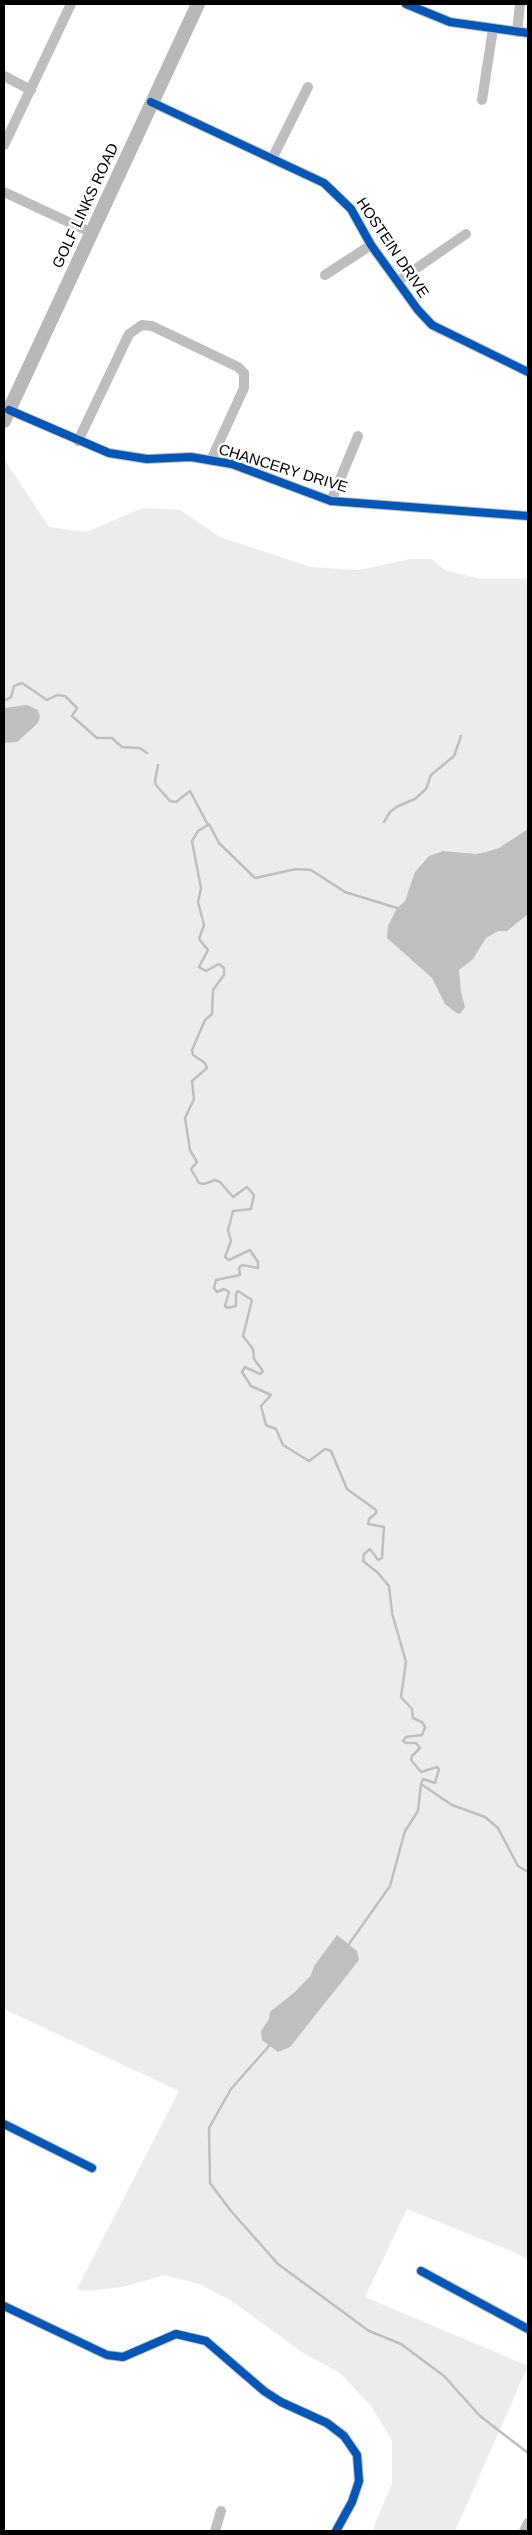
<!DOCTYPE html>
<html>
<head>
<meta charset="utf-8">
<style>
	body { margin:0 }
	#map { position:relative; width:532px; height:2535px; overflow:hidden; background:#fff; font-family:Helvetica,sans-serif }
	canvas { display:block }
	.frame { position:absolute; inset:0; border:5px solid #000; pointer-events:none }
</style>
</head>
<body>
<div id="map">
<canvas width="532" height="2535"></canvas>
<div class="frame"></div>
</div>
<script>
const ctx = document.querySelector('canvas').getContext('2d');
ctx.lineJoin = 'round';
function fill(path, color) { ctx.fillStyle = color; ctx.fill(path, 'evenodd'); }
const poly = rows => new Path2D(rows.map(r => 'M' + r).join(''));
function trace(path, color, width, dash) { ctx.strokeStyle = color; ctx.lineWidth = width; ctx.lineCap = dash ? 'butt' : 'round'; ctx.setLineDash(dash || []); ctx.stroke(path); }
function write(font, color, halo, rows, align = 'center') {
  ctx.font = font + ' Helvetica,sans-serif'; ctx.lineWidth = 5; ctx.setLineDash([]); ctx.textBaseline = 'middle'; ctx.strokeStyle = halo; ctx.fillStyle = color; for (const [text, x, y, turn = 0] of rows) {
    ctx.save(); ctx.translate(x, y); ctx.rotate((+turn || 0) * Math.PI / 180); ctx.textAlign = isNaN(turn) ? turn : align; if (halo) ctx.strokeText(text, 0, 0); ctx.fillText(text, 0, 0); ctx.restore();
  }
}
fill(poly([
	[4,459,49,527,86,532,143,508,180,510,220,537,311,567,359,570,410,559,431,559,445,570,480,579,528,579,528,2260,516,2253,407,2209,365,2297,528,2366,455,2531,372,2531,392,2484,392,2440,371,2406,340,2373,303,2353,232,2301,199,2284,165,2275,123,2287,87,2291,77,2289,179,2091,4,2009]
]), '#ececec');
fill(poly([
	[27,705,38,710,40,716,38,723,17,742,4,743,4,708],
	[528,829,528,914,507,931,498,931,486,938,473,959,459,970,461,992,465,1007,460,1014,455,1012,445,1004,432,978,387,938,388,926,397,908,405,901,415,872,429,856,443,851,476,854,486,852,499,848],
	[337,1935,357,1951,359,1960,290,2047,278,2052,262,2040,261,2031,269,2019,270,2012,295,1992,311,1975,314,1966]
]), '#bfbfbf');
trace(poly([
	[4,701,11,697,14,686,22,683,47,700,57,695,65,696,77,708,72,716,97,738,112,738,122,747,140,748,147,753],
	[158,765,155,781,156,785,170,801,176,802,190,791,208,825,198,831,192,841,201,888,198,902,204,925,199,939,208,950,199,967,206,971,219,964,224,968,224,975,213,990,212,1014,205,1020,192,1050,193,1055,205,1063,207,1068,192,1081,194,1099,185,1118,190,1150,197,1162,191,1169,199,1183,204,1184,215,1180,220,1182,233,1197,247,1187,254,1195,251,1209,233,1211,228,1230,231,1241,225,1257,229,1260,250,1250,258,1262,258,1268,242,1265,239,1268,240,1275,216,1280,214,1288,217,1292,224,1289,229,1292,225,1306,227,1308,236,1306,236,1294,238,1291,252,1300,243,1336,253,1349,254,1359,263,1371,260,1374,245,1367,242,1372,251,1386,271,1395,261,1406,266,1425,276,1429,283,1445,309,1461,325,1449,331,1451,347,1489,376,1510,376,1513,369,1519,368,1524,384,1527,382,1558,378,1560,370,1549,364,1554,363,1561,378,1573,389,1586,392,1613,406,1662,401,1697,412,1709,413,1718,422,1722,425,1727,422,1735,406,1737,403,1741,406,1743,416,1743,420,1748,412,1756,411,1760,421,1772,437,1767,439,1769,435,1783,423,1779,421,1784],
	[384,822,390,812,398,806,415,799,426,789,431,775,454,756,461,736],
	[209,824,219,843,255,878,296,869,311,870,345,892,397,908],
	[421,1784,452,1805,485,1817,498,1828,518,1866,528,1872],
	[349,1944,390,1886,405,1831,418,1811,421,1784],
	[269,2046,231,2089,209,2128,210,2183,231,2211,278,2264,369,2331,401,2344,444,2376,480,2416,528,2453]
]), '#bfbfbf', 2.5);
trace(poly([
	[406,4,450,22,528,33],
	[517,32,520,4],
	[4,76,31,90],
	[482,100,493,29],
	[151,102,324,183,351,209,371,245,418,310,432,325,528,372],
	[4,145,71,4],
	[272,159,308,87],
	[4,192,92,233],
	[325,275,371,245],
	[398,281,466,234],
	[9,410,109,453,147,459,191,457,232,464,331,501,528,516],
	[78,441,129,334,142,325,152,326,238,367,244,373,244,388,211,460],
	[331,501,358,436],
	[4,2124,92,2168],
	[421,2271,528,2329],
	[4,2306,107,2355,123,2357,176,2334,206,2341,264,2391,281,2402,327,2423,344,2436,357,2455,359,2481,352,2502,336,2531],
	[215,2531,221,2511],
	[524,2531,528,2523]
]), '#bebebe', 10);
trace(poly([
	[4,421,198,4]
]), '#b8b8b8', 14);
trace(poly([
	[406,4,450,22,528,33],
	[151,102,324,183,351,209,371,245,418,310,432,325,528,372],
	[9,410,109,453,147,459,191,457,232,464,331,501,528,516],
	[4,2124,92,2168],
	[421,2271,528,2329],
	[4,2306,107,2355,123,2357,176,2334,206,2341,264,2391,281,2402,327,2423,344,2436,357,2455,359,2481,352,2502,336,2531]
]), '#0057b8', 8);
write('15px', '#000', '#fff', [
	["GOLF LINKS ROAD",86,206,-65],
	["HOSTEIN DRIVE",392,248,56],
	["CHANCERY DRIVE",283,469,17]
]);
</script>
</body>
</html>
